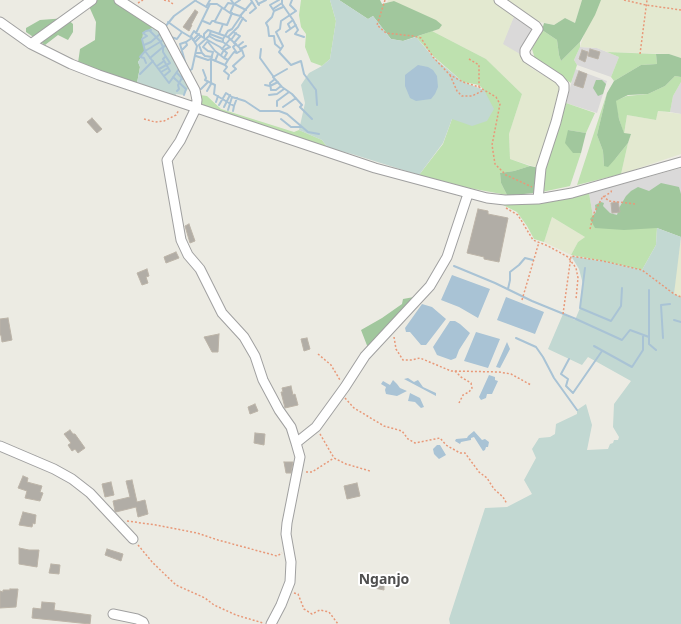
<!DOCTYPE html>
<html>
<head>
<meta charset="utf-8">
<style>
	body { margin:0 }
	canvas { display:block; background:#ecebe3 }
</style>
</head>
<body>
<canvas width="681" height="624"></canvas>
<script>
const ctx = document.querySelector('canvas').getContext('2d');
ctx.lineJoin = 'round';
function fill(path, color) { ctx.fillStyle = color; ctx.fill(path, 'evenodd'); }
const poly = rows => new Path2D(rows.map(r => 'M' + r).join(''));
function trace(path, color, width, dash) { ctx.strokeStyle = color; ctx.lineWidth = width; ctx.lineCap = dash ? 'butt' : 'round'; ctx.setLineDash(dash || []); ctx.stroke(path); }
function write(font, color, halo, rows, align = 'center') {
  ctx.font = font + ' "Noto Sans",sans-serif'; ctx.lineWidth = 4; ctx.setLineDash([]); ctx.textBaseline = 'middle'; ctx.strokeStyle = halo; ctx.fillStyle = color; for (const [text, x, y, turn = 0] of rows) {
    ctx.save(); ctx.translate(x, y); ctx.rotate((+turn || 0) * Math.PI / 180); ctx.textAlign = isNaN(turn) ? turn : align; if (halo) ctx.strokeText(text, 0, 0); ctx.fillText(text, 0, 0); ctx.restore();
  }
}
fill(poly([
	[515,14,534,26,522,57,502,44],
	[580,47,597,48,619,57,611,77,577,65,574,60],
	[575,69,607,81,597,113,566,103],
	[681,82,681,114,670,112,673,96],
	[681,168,681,227,595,228,589,193]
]), '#dad9d9');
fill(poly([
	[388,0,496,0,515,14,503,44,520,54,531,68,560,85,562,90,539,168,510,159,509,134,522,94,486,59,432,31,439,29,394,1,387,3],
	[505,0,582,0,575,23,565,18,554,25,540,22],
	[595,0,681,0,681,58,669,54,607,52,597,48,580,47],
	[658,111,681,114,681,154,621,174,628,143,631,134,624,134,627,115,656,120],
	[552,217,585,237,578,242,571,255,544,242],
	[681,238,681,297,674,294,676,272]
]), '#e3e9d0');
fill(poly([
	[301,0,330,0,336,21,330,59,322,66,311,62,305,47,306,34,301,27,299,15],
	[542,30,557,40,559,55,561,61,580,42,580,47,574,60,577,65,571,83,535,59,532,49],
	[432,31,486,59,522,94,509,134,510,159,530,166,514,171,500,173,501,183,507,195,469,188,419,175,443,144,452,119,484,90,479,85,463,82,432,55,416,37],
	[607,52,656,54,657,64,641,65,614,81,611,77,619,57],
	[675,76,681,77,681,82,673,96,670,112,658,111,656,120,627,115,624,134,619,119,615,101,627,96,648,94,665,86],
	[607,93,597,135,603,151,604,166,616,158,628,143,621,174,577,185],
	[200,95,207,96,221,109,294,132,299,130,322,140,328,148,200,105],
	[566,103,595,113,586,133,568,130,573,152,581,153,570,186,542,192,544,166,557,133],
	[589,193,595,228,657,228,656,245,642,270,603,261,571,255,578,242,585,237,552,217,544,242,534,239,527,226,517,212,503,205,533,203]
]), '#bee1af');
fill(poly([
	[90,0,123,0,155,26,143,39,145,51,138,62,140,67,137,83,78,63,80,49,95,40,96,22,88,4],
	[339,0,380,0,382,4,394,1,436,20,442,25,439,29,403,41,391,39,373,16,368,19],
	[582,0,601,0,595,15,580,42,561,61,559,55,557,40,542,30,544,23,554,25,565,18,575,23],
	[66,18,73,24,73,32,68,40,58,35,45,45,26,32,26,28,40,20],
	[656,54,669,54,681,58,681,77,675,76,665,86,648,94,628,95,616,101,619,119,624,133,631,134,628,143,616,158,608,167,604,166,603,151,597,135,607,93,614,81,641,65,657,64],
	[596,80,602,80,606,84,603,94,598,96,593,88],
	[568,130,586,133,581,153,573,153,565,143],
	[530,166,539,168,534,193,514,195,507,195,501,183,500,173,514,171],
	[661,183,679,187,681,194,681,237,657,228,624,230,595,228,590,219,596,212,595,205,601,202,604,203,603,206,610,213,617,215,619,208,626,196,631,191,638,187,649,191],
	[414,297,368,348,361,330,382,318,402,304,403,299]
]), '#a1c79d');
fill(poly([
	[330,0,339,0,368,19,373,16,391,39,403,41,416,37,433,57,463,82,484,90,494,109,487,121,472,126,452,119,443,143,419,175,352,154,328,148,322,140,299,130,305,103,301,85,309,73,322,66,330,59,336,21],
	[155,26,162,32,189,87,184,95,176,94,175,97,137,83,140,67,138,62,145,51,142,39,143,33],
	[657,228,681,237,674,294,681,297,681,624,450,624,449,619,485,508,507,507,532,494,524,480,536,458,532,449,539,438,550,437,555,434,556,424,577,414,577,410,586,404,592,425,587,450,608,449,610,444,613,443,614,440,618,440,619,437,613,427,614,404,631,381,588,357,582,365,548,349,563,314,575,320,580,308,583,284,579,269,571,256,603,261,642,270,656,245]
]), '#c2d8d2');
fill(poly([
	[418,65,428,67,433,70,437,76,438,87,435,94,431,99,416,101,410,98,405,86,405,75],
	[452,275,490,289,478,318,459,307,441,300],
	[506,297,544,312,535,334,497,320],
	[422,304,432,307,446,319,426,345,421,345,410,332,406,332,405,328],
	[450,321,455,321,460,324,470,333,459,350,456,358,451,360,437,355,433,347],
	[476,332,500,339,488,368,464,361],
	[507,342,510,349,500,368,496,367],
	[489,375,495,377,495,380,498,381,492,394,487,394,486,398,481,400,479,397],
	[408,378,414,382,418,380,423,387,436,393,436,396,404,379],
	[393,380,397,384,400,388,407,391,397,396,386,394,385,390,386,387,381,384,383,381,390,385],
	[410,393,420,398,424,407,421,408,415,402,408,401],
	[474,431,482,440,485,439,489,442,488,447,486,447,485,450,483,451,474,437,471,438,471,440,461,442,460,444,455,441,456,439,467,438,468,436],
	[437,445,440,445,446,455,439,459,434,454,433,449]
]), '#a9c3d5');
trace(poly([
	[231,0,234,4,246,10],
	[256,0,259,5],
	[279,0,270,5,274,11,272,17,266,23,268,27,269,36,274,36,275,44,281,49],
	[282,0,282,4,293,20,298,30,295,34,304,37],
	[292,0,290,5,296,11,281,21,280,29,276,32,283,46,279,52,291,65,301,61,304,74,316,90,317,105],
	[196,1,208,8],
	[258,4,266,0],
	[206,7,210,0],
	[224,9,228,3,234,4],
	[273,9,282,3],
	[274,11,283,7],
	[230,13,234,4,240,0],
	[250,13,256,8,251,0],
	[240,16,252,2],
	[203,21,210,24,212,21,215,21,222,8],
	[168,22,182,32,192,38,186,42,187,45,183,49],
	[215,22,227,25,232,13],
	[166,28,165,27,174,16,196,0],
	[290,28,288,24,293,20],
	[151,30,146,31,143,33,147,36,142,39,145,51,169,83,179,69,180,71],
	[151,30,150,31,160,41,163,47,167,45],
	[233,32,240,36,234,43],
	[286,32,296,25],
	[196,33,204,38,204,34,208,30,228,37,238,27,243,18],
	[210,34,223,39],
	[219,34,223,24],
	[209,36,216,40,223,42],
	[171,37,177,39,182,32],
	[204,38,220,47,227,53,224,58,228,60],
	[193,40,199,34],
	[231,40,236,33],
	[195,42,201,36],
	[207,42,203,47,208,51,213,52,211,59,225,65],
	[208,42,215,51,224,58],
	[236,44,233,47,237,53],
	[144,45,151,42,161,33],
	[238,46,243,42],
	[222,49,230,39],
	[240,49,246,46],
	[261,49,260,58,273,76],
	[197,53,202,53,199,45,209,36,211,31],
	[202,53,205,56,212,57],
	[221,55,224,50,230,47,223,42,223,39,228,31,232,29,241,16],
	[196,56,208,60,211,59,211,84,207,91],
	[150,58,163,47],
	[215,61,218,54],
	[146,63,144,58,140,57,145,51,165,39],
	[186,65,180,44,186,42],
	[157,66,164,61],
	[159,69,170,63,163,52,163,47],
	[287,69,273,77,282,87,292,94,302,105,300,107,312,119],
	[203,70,206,78,205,80,215,85,214,94,234,106,233,111],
	[189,71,192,69,197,46,191,36,194,31,196,33,210,4,217,4,230,13,240,16,246,21],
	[161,72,168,68],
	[177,73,183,79],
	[231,73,236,69,233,66,244,56,242,50],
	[140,74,153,61],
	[164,76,170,71,163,59,165,57],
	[173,77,186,89,184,95],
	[228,79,229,75,224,71,227,67,225,65,228,60,234,52,237,53,242,50,228,37],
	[275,79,270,83,271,90,276,90,281,86],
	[265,85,270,86,278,82],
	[201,89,208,82],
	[177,91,179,89,178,85,183,76],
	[269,95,277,94,284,89],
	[216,102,218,96],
	[219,105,226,93,232,97,245,101,260,111,279,111,287,114,308,132,319,134],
	[234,106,237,98],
	[277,106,277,101,289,92],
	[224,107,230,95],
	[283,107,296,98],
	[228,110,232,97],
	[281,119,291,127,301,127],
	[454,266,495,283,532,301,576,319,622,340,630,330,649,337],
	[585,268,580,308,611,321,621,306,622,288],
	[508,289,510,280,510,272,519,265,525,258,533,260],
	[649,290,649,344,656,350],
	[674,320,681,322],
	[516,338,536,347,543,357,554,378,577,410],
	[663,338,661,305,670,304],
	[594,346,632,367,643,350,643,335],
	[569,359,561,374,568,379,566,386,573,393,602,351]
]), '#a9c3d5', 2);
const building = poly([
	[195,10,198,12,191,25,192,25,189,31,183,27,195,10],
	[590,49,600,52,598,59,588,56,590,49],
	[582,50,588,52,585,62,579,59,582,50],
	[579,71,587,74,583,88,574,85,579,71],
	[92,118,102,129,97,133,87,122,92,118],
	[618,202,620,212,612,213,611,203,618,202],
	[478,209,488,211,488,214,508,218,499,262,484,259,484,257,467,253,478,209],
	[189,224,195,241,190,243,185,226,189,224],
	[176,252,179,258,166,263,164,257,176,252],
	[147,269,149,276,146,277,148,283,142,285,137,273,147,269],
	[8,318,12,340,2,342,1,335,0,335,0,319,8,318],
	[219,334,218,352,212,352,204,337,219,334],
	[307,338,310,349,304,351,301,339,307,338],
	[291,386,293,395,295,394,298,405,285,408,281,392,283,392,282,388,291,386],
	[255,404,258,411,250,414,248,407,255,404],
	[70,430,73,434,75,434,85,448,78,453,75,449,72,451,68,445,71,443,64,434,70,430],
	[255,433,265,434,264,445,254,443,255,433],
	[284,462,293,462,291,473,286,473,284,462],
	[23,476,28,478,27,482,42,486,40,492,43,493,40,501,25,498,27,491,18,488,23,476],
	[132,480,137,502,145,500,148,514,138,517,136,507,116,512,115,511,113,501,130,497,126,481,132,480],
	[111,482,114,495,105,497,102,484,111,482],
	[357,483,360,496,347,499,344,486,357,483],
	[23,512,36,515,35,524,33,523,32,527,19,525,23,512],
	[19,548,29,550,39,550,37,567,19,564,19,548],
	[107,549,123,554,121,561,105,555,107,549],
	[51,564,60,565,59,574,49,573,51,564],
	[375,582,384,582,384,590,374,588,375,582],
	[10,589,18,589,16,607,0,608,0,591,3,592,3,590,10,590,10,589],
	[42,602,55,603,54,610,91,615,90,624,32,618,33,608,41,609,42,602]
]);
fill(building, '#b1ada6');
trace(building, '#bcb4a8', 1);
const minor = poly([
	[119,0,162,28,195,90,197,100,196,108,180,141,167,160,181,240,188,255,200,269,222,313,244,337,255,356,263,380,279,410,291,427,296,443],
	[499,0,536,26,538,29,536,32,525,50,525,54,527,58,559,79,564,85,564,90,556,122,541,168,538,199],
	[0,22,31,44,71,64,99,75,375,168,487,198,505,200,538,199,572,193,681,162],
	[31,44,92,0],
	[0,446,54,469,72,479,90,493,133,539],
	[113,614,137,619,143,622,144,624],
	[271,624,281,605,290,582,291,562,286,534,287,523,300,457,296,443,316,427,345,387,365,356,430,286,447,257,468,194]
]);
trace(minor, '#a0a0a0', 11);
trace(poly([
	[164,0,169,1,173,4],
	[385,0,377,25,386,33,413,36,421,38,433,57,450,75,463,82,479,87,496,97,500,104,492,145,495,164,506,175,532,187],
	[624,0,646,5,681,10],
	[138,3,143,0],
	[640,54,647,0],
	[469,59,479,65,479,87],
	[450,75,457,91,462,96,472,96,484,90],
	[144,119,155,122,164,121,176,115,179,110],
	[603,196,609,201,636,204],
	[506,208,518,215,533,240,548,246,568,257,576,268,578,278,576,299],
	[590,229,594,213,602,198,611,192,612,189],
	[522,300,539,242],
	[563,314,571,256,603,261,642,270,674,294,681,297],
	[394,337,396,349,403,360,412,360,420,358,451,371,499,372,511,374,531,385],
	[318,354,331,365,340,380],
	[455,371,461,377,471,383,472,388,469,392,463,395,459,403],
	[345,398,354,408,384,426,402,431,408,439,415,443,440,438,446,445,460,453,465,453,479,472,487,478,494,489,503,497,507,504],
	[320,434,334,458,346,464,370,471],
	[306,472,312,472,334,458],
	[127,521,156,525,197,533,218,540,277,556,282,553],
	[138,545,153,563,176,585,205,598,214,605,236,615,263,623],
	[294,593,298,594,304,609,312,614,320,610,329,612,338,624]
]), '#e89979', 1.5, [2, 2]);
trace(minor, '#fff', 9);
write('bold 14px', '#4f4f4f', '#fff', [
	["Nganjo",384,580]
]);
</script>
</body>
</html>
